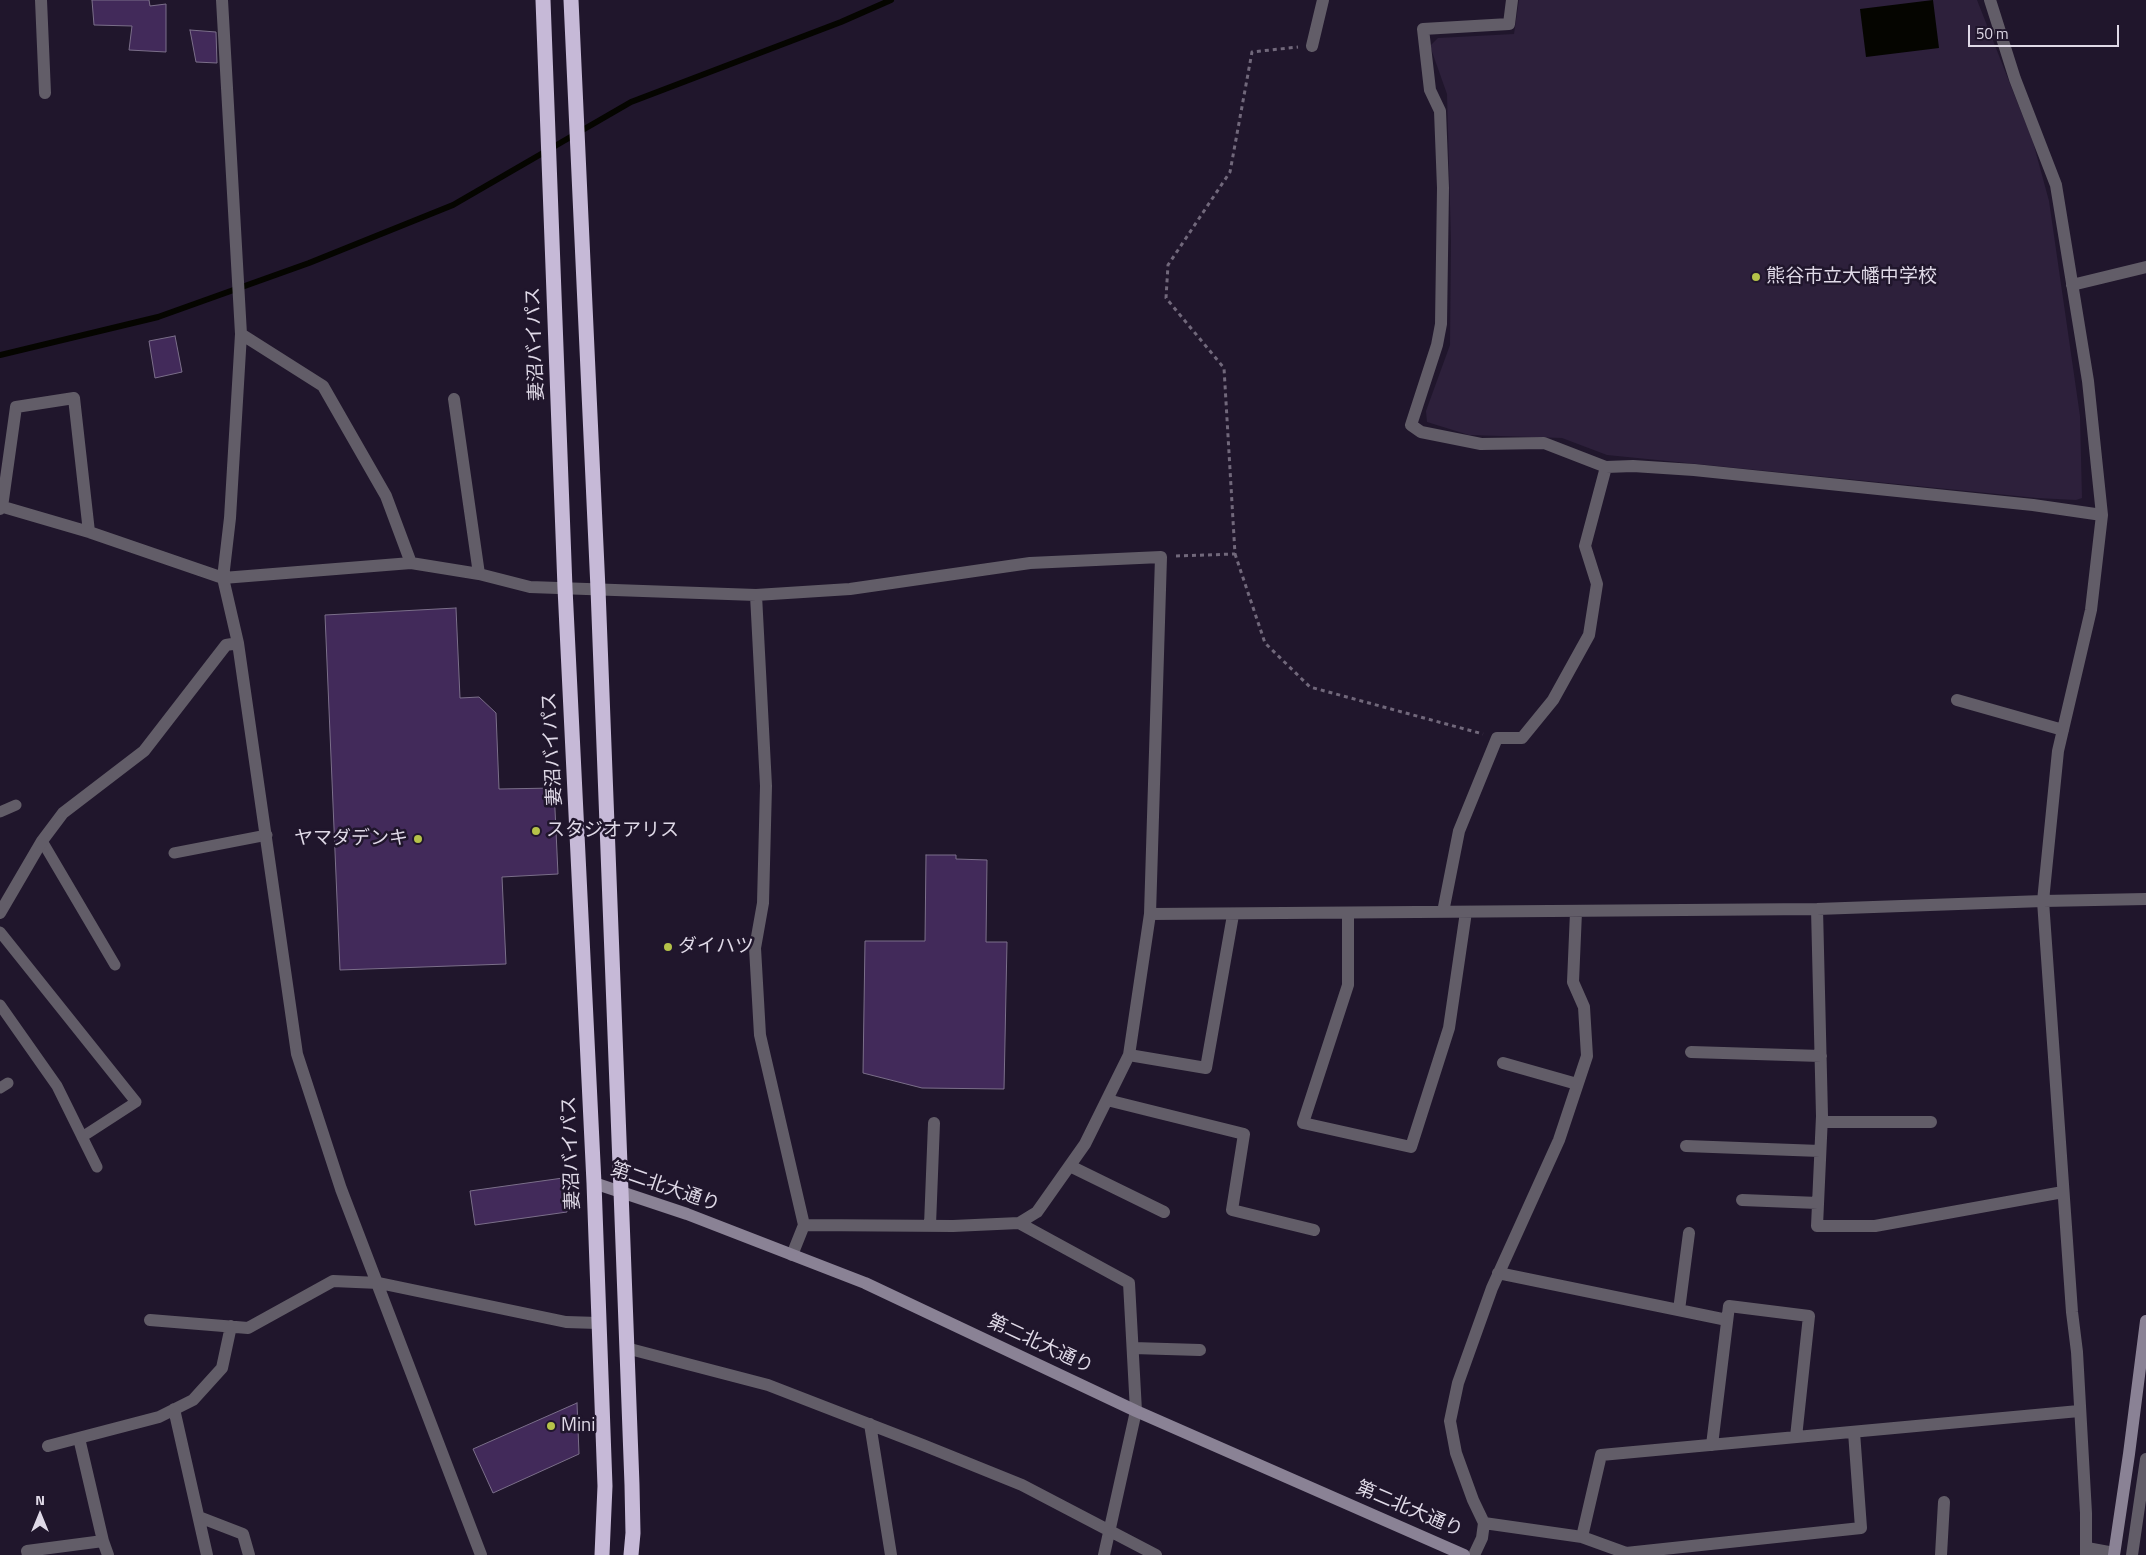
<!DOCTYPE html>
<html>
<head>
<meta charset="utf-8">
<style>
	body { margin:0 }
	#map { position:relative; width:2146px; height:1555px; overflow:hidden; background:#20162c; font-family:"Titillium Web",sans-serif }
	canvas { display:block }
	.north { position:absolute; left:15px; top:1490px; width:50px; height:50px; -webkit-text-stroke:4px #20162c; paint-order:stroke; rotate:0deg; font-size:14px; font-weight:700; line-height:20px; text-align:center; color:#dfd9e7 }
	.north::after { content:''; display:block; margin:auto; width:18px; height:22px; background:#dfd9e7; clip-path:polygon(50% 0,100% 100%,50% 72%,0 100%) }
	.scale { position:absolute; left:1968px; top:25px; width:151px; height:22px; box-sizing:border-box; border:2px solid #dfd9e7; border-top:0; padding-left:6px; font-size:15px; line-height:18px; white-space:nowrap; color:#dfd9e7; -webkit-text-stroke:4px #20162c; paint-order:stroke }
</style>
</head>
<body>
<div id="map">
<canvas width="2146" height="1555"></canvas>
<div class="north">N</div>
<div class="scale">50 m</div>
</div>
<script>
const ctx = document.querySelector('canvas').getContext('2d');
ctx.lineJoin = 'round';
function fill(path, color) { ctx.fillStyle = color; ctx.fill(path, 'evenodd'); }
const poly = rows => new Path2D(rows.map(r => 'M' + r).join(''));
function trace(path, color, width, dash) { ctx.strokeStyle = color; ctx.lineWidth = width; ctx.lineCap = dash ? 'butt' : 'round'; ctx.setLineDash(dash || []); ctx.stroke(path); }
function write(font, color, halo, rows, align = 'center') {
  ctx.font = font + ' "Titillium Web","Noto Sans JP",sans-serif'; ctx.lineWidth = 5; ctx.setLineDash([]); ctx.textBaseline = 'middle'; ctx.strokeStyle = halo; ctx.fillStyle = color; for (const [text, x, y, turn = 0] of rows) {
    ctx.save(); ctx.translate(x, y); ctx.rotate((+turn || 0) * Math.PI / 180); ctx.textAlign = isNaN(turn) ? turn : align; if (halo) ctx.strokeText(text, 0, 0); ctx.fillText(text, 0, 0); ctx.restore();
  }
}
fill(poly([
	[1519,0,1977,0,2033,142,2049,201,2080,416,2082,498,2076,500,2037,498,1607,455,1562,438,1469,435,1427,422,1426,411,1450,345,1451,241,1447,94,1430,46,1438,38,1514,34]
]), '#2d203b');
fill(poly([
	[1933,0,1939,48,1866,57,1860,9]
]), '#050500');
trace(poly([
	[0,355,158,317,309,263,453,205,631,102,841,22,891,0]
]), '#050500', 6);
const building = poly([
	[92,0,149,0,150,6,166,4,166,52,129,50,132,26,94,25,92,0],
	[190,30,216,32,217,63,196,62,190,30],
	[175,336,182,372,155,378,149,341,175,336],
	[456,608,460,698,479,697,496,713,499,789,554,788,558,874,502,877,506,964,340,970,325,615,456,608],
	[926,855,956,855,956,859,987,860,986,942,1007,942,1004,1089,922,1088,863,1073,865,941,925,941,926,855],
	[563,1178,567,1212,475,1225,470,1191,563,1178],
	[577,1403,579,1454,493,1493,473,1449,577,1403]
]);
fill(building, '#422a5a');
trace(building, '#7b6f8a', 1);
trace(poly([
	[1235,554,1265,643,1310,687,1483,734],
	[1176,556,1235,554,1224,368,1166,298,1168,265,1230,172,1252,52,1298,47]
]), '#71687b', 3, [4, 4]);
trace(poly([
	[0,812,16,805],
	[42,841,115,965],
	[174,853,267,835],
	[0,932,136,1102,82,1137],
	[0,1005,57,1086,97,1167],
	[0,1088,8,1083]
]), '#625d68', 11);
trace(poly([
	[41,0,45,93],
	[222,0,241,334,230,518,223,578,238,643,297,1054,341,1189,481,1555],
	[1512,0,1509,24,1423,29,1430,90,1440,111,1443,188,1441,324,1437,345,1411,425,1421,432,1481,444,1544,443,1606,467,1633,466,1694,470,2033,505,2102,515],
	[1990,0,2015,79,2056,185,2088,381,2102,515,2091,610,2058,751,2043,901,2072,1312,2077,1352,2086,1513,2086,1555],
	[1312,46,1323,0],
	[2072,285,2146,267],
	[241,334,323,386,386,496,411,563],
	[454,399,479,574],
	[0,506,89,532,223,578,411,563,479,574,530,587,756,595,850,589,1030,563,1161,557,1150,914,1129,1055,1085,1144,1037,1212,1019,1223,953,1226,804,1225],
	[0,509,2,507,16,407,74,398,89,532],
	[756,595,766,786,763,903,755,948,760,1035,804,1225,792,1255],
	[1957,700,2063,730],
	[1817,909,1822,1116,1817,1226,1875,1226,2063,1192],
	[1443,912,1459,831,1497,738,1522,738,1553,700,1589,635,1597,584,1585,546,1606,467],
	[0,913,42,841,63,813,144,751,226,645,238,643],
	[1348,913,1348,985,1303,1123,1411,1147,1449,1028,1466,912],
	[1150,914,1817,909,2043,901,2146,899],
	[1691,1052,1821,1056],
	[1129,1055,1206,1068,1233,915],
	[1503,1063,1577,1084],
	[1107,1100,1244,1134,1232,1210,1314,1230],
	[1822,1122,1931,1122],
	[1686,1146,1820,1151],
	[1070,1166,1164,1212],
	[1742,1200,1818,1203],
	[1019,1223,1129,1283,1136,1411,1104,1555],
	[930,1225,934,1123],
	[1498,1273,1727,1320],
	[1679,1310,1689,1233],
	[150,1320,248,1328,333,1281,379,1283,566,1322,598,1323],
	[626,1348,768,1385,923,1445,1022,1485,1156,1555],
	[1133,1348,1200,1350],
	[174,1409,207,1555],
	[870,1424,891,1555],
	[79,1438,103,1541,108,1555],
	[1712,1445,1729,1306,1809,1316,1796,1437],
	[48,1446,159,1417,193,1400,222,1368,231,1326],
	[199,1517,243,1534,249,1555],
	[1484,1523,1582,1537,1626,1553,1861,1528,1854,1432],
	[1582,1537,1601,1455,2079,1411],
	[2087,1548,2114,1553],
	[28,1555,27,1551,103,1541],
	[1474,1555,1482,1538,1484,1523,1473,1500,1456,1453,1450,1421,1458,1383,1492,1288,1559,1140,1587,1056,1584,1007,1573,982,1576,912],
	[1941,1555,1944,1502],
	[2132,1555,2146,1459]
]), '#625d68', 12);
trace(poly([
	[594,1183,687,1214,865,1283,1136,1411,1464,1555],
	[2114,1555,2129,1454,2146,1321]
]), '#8a8295', 12);
trace(poly([
	[543,0,565,588,594,1183,605,1486,602,1555],
	[571,0,598,589,621,1191,632,1485,633,1533,631,1555]
]), '#c6b9d7', 15);
for (const [x, y, r, color] of [
	[1756,277,5,"#b5c249"],
	[536,831,5,"#b5c249"],
	[418,839,5,"#b5c249"],
	[668,947,5,"#b5c249"],
	[551,1426,5,"#b5c249"]
]) { const dot = new Path2D(); dot.arc(x, y, r, 0, 2 * Math.PI); ctx.fillStyle = color; ctx.fill(dot); trace(dot, '#20162c', 2); }
write('19px', '#dfd9e7', '#20162c', [
	["熊谷市立大幡中学校",1766,277],
	["スタジオアリス",546,831],
	["ヤマダデンキ",408,839,"right"],
	["ダイハツ",678,947],
	["Mini",561,1426]
], 'left');
write('19px', '#dfd9e7', '#20162c', [
	["妻沼バイパス",536,344,-92],
	["妻沼バイパス",553,749,-93],
	["妻沼バイパス",572,1153,-92],
	["第二北大通り",665,1188,19],
	["第二北大通り",1040,1345,25],
	["第二北大通り",1409,1510,23]
]);
</script>
</body>
</html>
